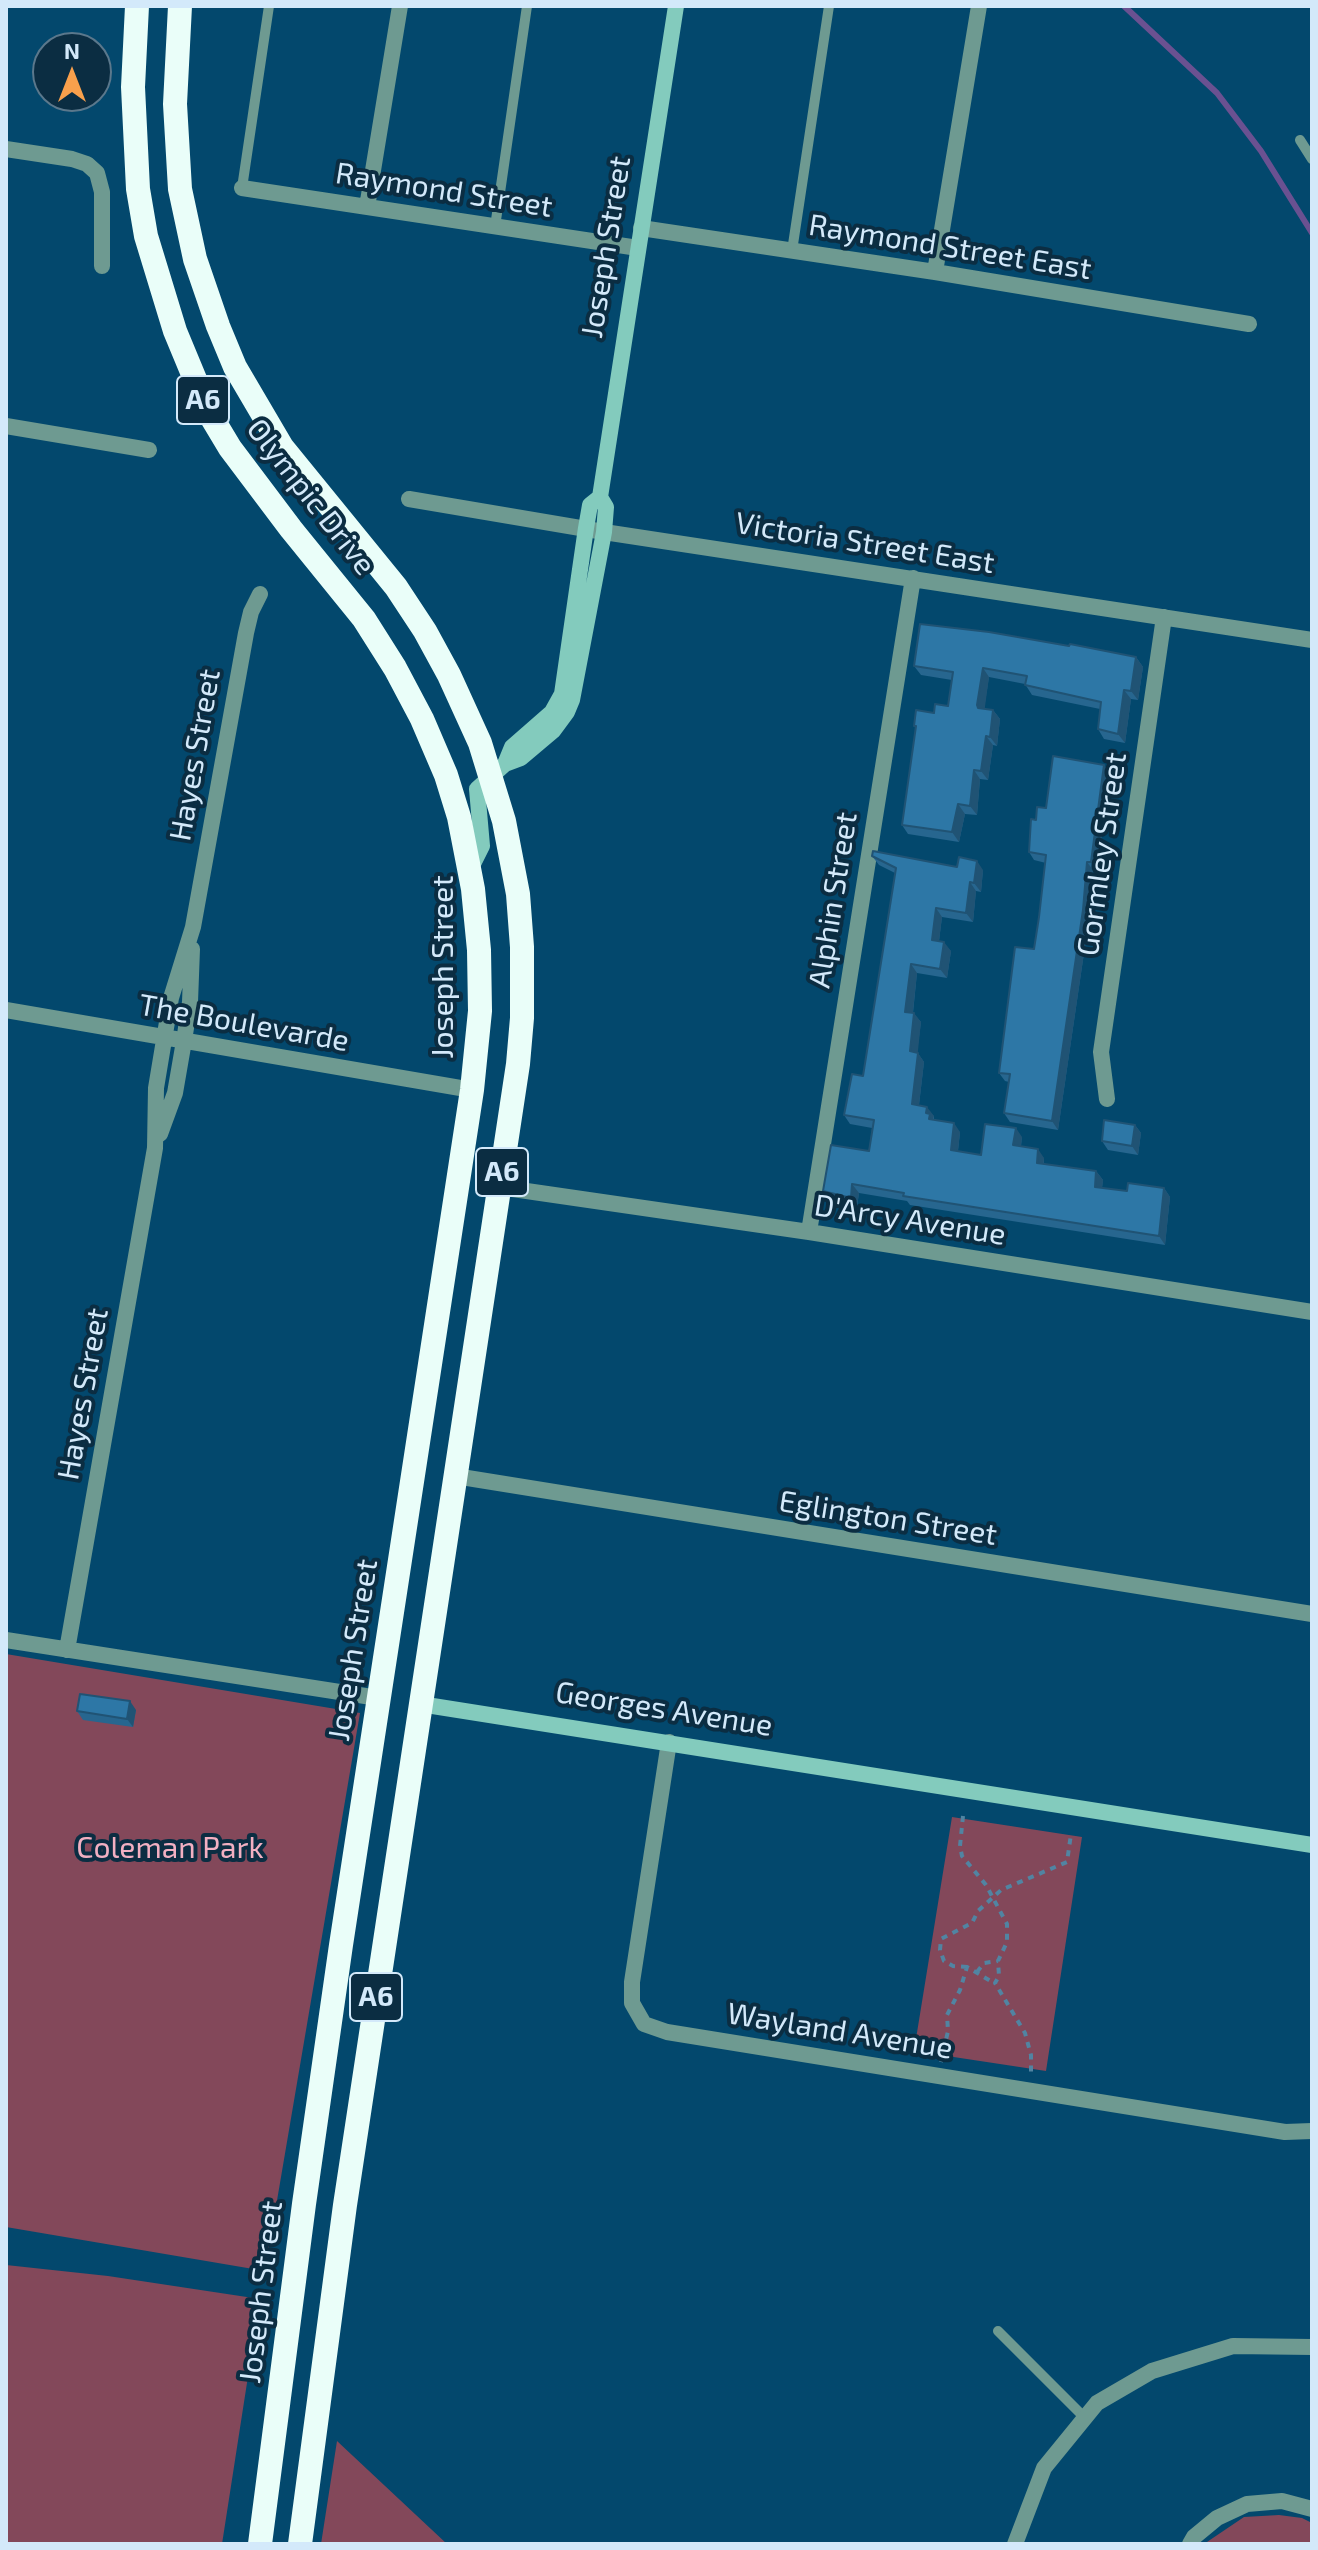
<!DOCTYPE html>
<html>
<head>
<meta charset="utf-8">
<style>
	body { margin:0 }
	#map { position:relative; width:1318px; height:2550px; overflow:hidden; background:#03486d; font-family:"Exo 2",sans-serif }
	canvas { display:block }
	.frame { position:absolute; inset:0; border:8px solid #d3e9fa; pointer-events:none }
	.north { position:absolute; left:32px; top:32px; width:80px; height:80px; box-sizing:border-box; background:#0b2d42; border:2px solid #5b788c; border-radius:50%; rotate:0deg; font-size:22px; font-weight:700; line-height:32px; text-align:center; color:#d3e9fa }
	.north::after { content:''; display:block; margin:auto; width:28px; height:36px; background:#f9a04c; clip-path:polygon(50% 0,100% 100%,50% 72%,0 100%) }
</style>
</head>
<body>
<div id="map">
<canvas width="1318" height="2550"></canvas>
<div class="frame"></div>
<div class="north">N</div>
</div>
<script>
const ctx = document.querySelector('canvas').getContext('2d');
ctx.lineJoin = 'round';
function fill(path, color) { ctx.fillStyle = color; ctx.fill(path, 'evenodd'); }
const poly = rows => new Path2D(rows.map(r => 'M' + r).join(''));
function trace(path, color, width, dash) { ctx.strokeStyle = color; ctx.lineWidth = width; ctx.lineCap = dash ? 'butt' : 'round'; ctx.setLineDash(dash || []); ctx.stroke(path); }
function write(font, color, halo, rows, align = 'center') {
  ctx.font = font + ' "Exo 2",sans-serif'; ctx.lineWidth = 8; ctx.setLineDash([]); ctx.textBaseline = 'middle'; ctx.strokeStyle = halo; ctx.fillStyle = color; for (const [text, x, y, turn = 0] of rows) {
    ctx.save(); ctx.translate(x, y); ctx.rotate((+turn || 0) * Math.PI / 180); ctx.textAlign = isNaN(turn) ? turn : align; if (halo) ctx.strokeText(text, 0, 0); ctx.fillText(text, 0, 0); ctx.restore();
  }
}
fill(poly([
	[6,1654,360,1713,265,2271,6,2227],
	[952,1817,1082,1837,1046,2071,914,2051],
	[6,2265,108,2276,260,2299,222,2544,6,2544],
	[337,2441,447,2544,321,2544],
	[1279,2515,1302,2518,1312,2523,1312,2544,1204,2544,1244,2517]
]), '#83485a');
trace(poly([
	[1124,6,1217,93,1261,151,1312,233]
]), '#6a5191', 6);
trace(poly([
	[963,1816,960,1846,962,1856,986,1885,1007,1924,1007,1942,998,1961,999,1976,995,1983,1025,2033,1031,2055,1031,2074],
	[967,1967,953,1966,944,1961,940,1950,941,1939,972,1923,978,1911,1001,1890,1067,1862,1071,1834],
	[977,1972,984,1963,998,1961],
	[941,2062,948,2031,947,2015,960,1990,967,1967,994,1983]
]), '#5184a2', 4, [6, 6]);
trace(poly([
	[1300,140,1312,159],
	[242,188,269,6],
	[495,227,527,6],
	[792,251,829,6],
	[998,2331,1085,2418]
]), '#6e9a91', 10);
trace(poly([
	[6,149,72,159,87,164,97,173,102,192,102,266],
	[242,188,638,248],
	[367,207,400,6],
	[641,228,935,272,1249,324],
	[935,272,979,6],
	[6,426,149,450],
	[409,499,604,532,1312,640],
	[6,1010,472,1090],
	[1107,1099,1101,1052,1164,617],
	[160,1134,175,1093,184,1041,190,1002,192,949],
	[499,1187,809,1232,1312,1312],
	[809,1232,913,578],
	[455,1476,1312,1614],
	[6,1640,378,1698],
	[67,1650,155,1148,156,1088,171,998,193,927,246,633,251,612,260,594],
	[669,1742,632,1982,632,2003,644,2024,667,2032,1285,2132,1312,2131],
	[1015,2544,1044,2468,1097,2403,1152,2371,1233,2346,1312,2347],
	[1190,2544,1194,2537,1217,2518,1247,2504,1282,2501,1312,2509]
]), '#6e9a91', 16);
trace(poly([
	[505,764,512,747,552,712,562,694,586,528,590,505,600,497],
	[470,870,482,846,477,789,505,764,521,758,553,731,567,712,572,700,604,532,606,507,600,497,676,6],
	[420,1704,1312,1845]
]), '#83cbbd', 16);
trace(poly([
	[137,6,133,87,138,189,146,236,175,331,209,413,230,448,291,529,364,619,395,668,422,719,446,775,459,817,473,889,479,950,480,1011,472,1090,341,1945,304,2204,260,2544],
	[180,6,175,104,180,189,195,259,218,326,235,367,282,447,396,587,425,631,449,675,480,743,504,821,518,894,522,947,522,1018,518,1064,345,2205,300,2544]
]), '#eafef9', 24);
fill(poly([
	[1069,646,1136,657,1143,667,1138,700,1131,699,1125,743,1104,739,1098,729,1100,709,1032,695,1025,684,989,677,984,709,993,710,1000,719,997,746,993,745,988,780,980,779,977,815,965,814,959,842,908,834,902,825,916,729,914,726,934,713,948,706,952,680,921,675,914,666],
	[1104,765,1110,773,1097,871,1093,870,1089,919,1058,1130,1010,1122,1004,1113,1009,1082,1005,1081,999,1073,1034,949,1039,917,1046,863,1034,860,1029,852,1036,820,1046,808],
	[872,856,983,870,981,892,976,891,973,922,942,917,939,941,951,951,947,978,917,973,913,1013,921,1022,917,1052,924,1062,919,1105,934,1116,934,1120,960,1132,958,1151,981,1155,1022,1137,1021,1146,1044,1158,1044,1164,1096,1171,1103,1180,1102,1188,1127,1191,1164,1188,1170,1197,1165,1245,910,1205,907,1201,859,1193,857,1207,829,1200,823,1191,869,1151,872,1128,850,1124,844,1115,863,1076,895,873,879,865],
	[1135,1125,1141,1133,1138,1155,1108,1150,1102,1141],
	[136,1710,133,1727,83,1720,77,1711]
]), '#27668f');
fill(poly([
	[1136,657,1143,667,1138,700,1131,691],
	[983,668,989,677,984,714,985,717,977,705],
	[1124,690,1131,699,1125,743,1118,734],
	[993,710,1000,719,997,746,990,737],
	[986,736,993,745,988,780,981,771],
	[1104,765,1110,773,1097,871,1091,862],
	[974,770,980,779,977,815,970,806],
	[958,804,965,814,959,842,952,832],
	[977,861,983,870,981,892,974,883],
	[1087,862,1093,870,1089,919,1058,1130,1052,1121],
	[970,882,976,891,973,922,966,913],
	[936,908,942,917,938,949,932,940],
	[944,942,951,951,947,978,940,969],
	[911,964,917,973,912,1020,905,1012],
	[914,1013,921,1022,917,1060,910,1051],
	[918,1053,924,1062,918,1113,912,1104],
	[927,1107,934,1116,933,1119,936,1123,935,1128,926,1113],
	[954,1123,960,1132,957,1159,951,1150],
	[1135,1125,1141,1133,1138,1155,1132,1146],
	[1016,1128,1022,1137,1020,1154,1013,1145],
	[1038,1149,1044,1158,1043,1172,1037,1163],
	[1096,1171,1103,1180,1101,1196,1095,1187],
	[852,1184,859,1193,857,1207,851,1198],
	[1164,1188,1170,1197,1165,1245,1159,1236],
	[130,1701,136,1710,133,1727,127,1719]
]), '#205374');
const building = poly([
	[920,624,989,632,1069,646,1070,644,1136,657,1131,691,1124,690,1118,734,1098,729,1101,702,1025,685,1027,676,983,668,977,705,978,708,993,710,990,737,986,736,981,771,974,770,970,806,958,804,952,832,902,825,916,726,914,726,916,710,934,713,935,704,948,706,953,672,914,666,920,624],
	[1053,756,1104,765,1091,862,1087,862,1083,910,1052,1121,1004,1113,1010,1074,999,1073,1015,947,1034,949,1039,917,1046,855,1029,852,1031,819,1036,820,1037,807,1046,808,1053,756],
	[873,851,957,867,959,857,977,861,974,883,970,882,966,913,936,908,932,940,944,942,940,969,911,964,905,1012,914,1013,910,1051,918,1053,912,1104,927,1107,926,1113,930,1114,929,1119,954,1123,951,1150,981,1155,985,1124,1016,1128,1013,1145,1038,1149,1037,1163,1096,1171,1095,1187,1127,1191,1128,1183,1164,1188,1159,1236,903,1196,904,1193,852,1184,851,1198,823,1191,831,1145,869,1151,874,1120,844,1115,852,1074,863,1076,896,868,872,856,873,851],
	[1104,1120,1135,1125,1132,1146,1102,1141,1104,1120],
	[80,1694,130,1701,127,1719,77,1711,80,1694]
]);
fill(building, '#2d77a6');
trace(building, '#205374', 2);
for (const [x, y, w] of [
	[203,400,52],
	[502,1172,52],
	[376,1997,52]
]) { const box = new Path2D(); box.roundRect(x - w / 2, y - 24, w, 48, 6); ctx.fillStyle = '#0b2d42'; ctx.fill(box); trace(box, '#d3e9fa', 2); }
write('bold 28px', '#d3e9fa', null, [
	["A6",203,400],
	["A6",502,1172],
	["A6",376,1997]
]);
write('30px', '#d3e9fa', '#0b2d42', [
	["Raymond Street",444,190,9],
	["Joseph Street",606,247,-81],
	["Raymond Street East",950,247,9],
	["Olympic Drive",311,497,52],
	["Victoria Street East",865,543,9],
	["Hayes Street",195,755,-80],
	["Gormley Street",1102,854,-82],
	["Alphin Street",833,900,-81],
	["Joseph Street",443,967,-90],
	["The Boulevarde",244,1023,10],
	["D'Arcy Avenue",910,1220,9],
	["Hayes Street",83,1394,-80],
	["Eglington Street",888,1518,9],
	["Joseph Street",353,1650,-81],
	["Georges Avenue",664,1709,9],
	["Wayland Avenue",840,2031,9],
	["Joseph Street",261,2292,-83]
]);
write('30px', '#f2b0c2', '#0b2d42', [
	["Coleman Park",170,1848]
]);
</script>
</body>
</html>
